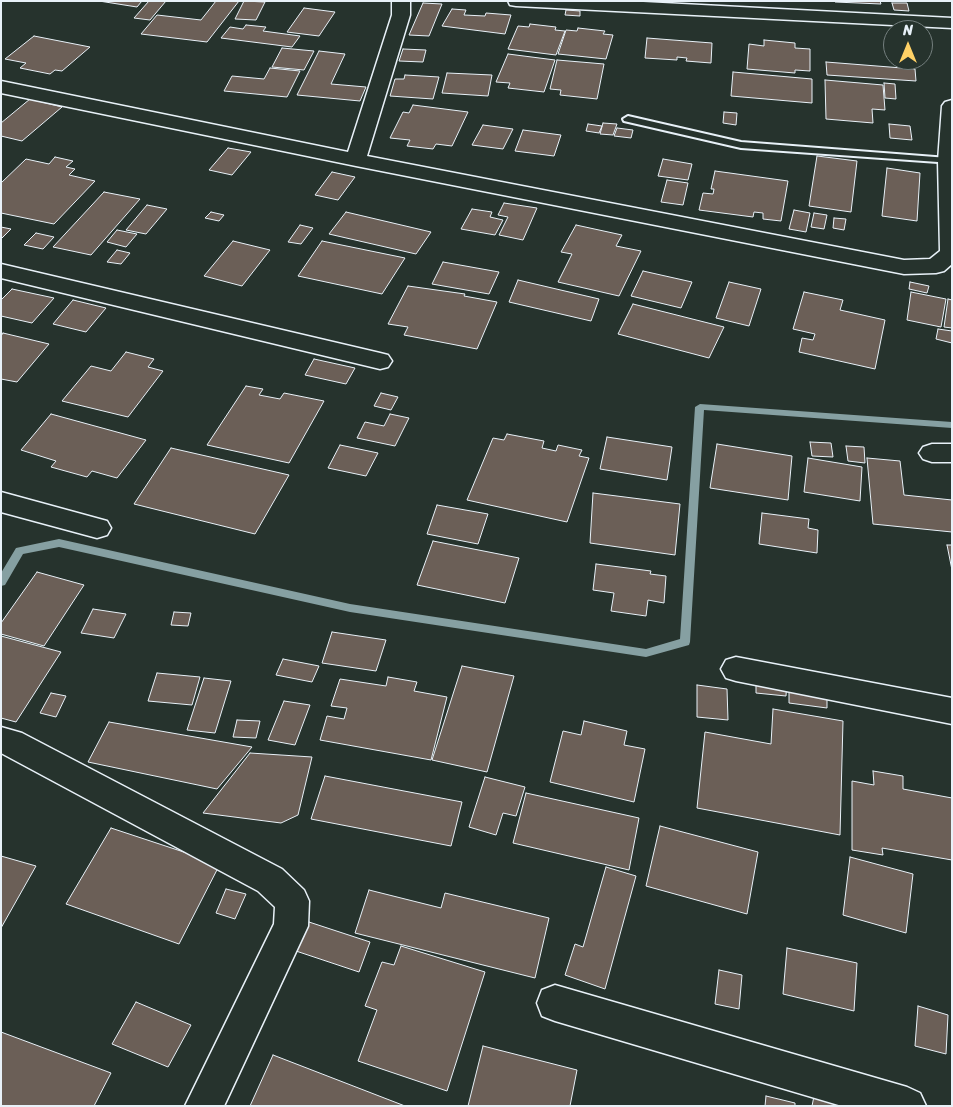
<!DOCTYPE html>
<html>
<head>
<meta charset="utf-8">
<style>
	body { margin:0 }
	#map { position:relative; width:953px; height:1107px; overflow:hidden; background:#26332d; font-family:Sriracha,sans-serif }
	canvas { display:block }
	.frame { position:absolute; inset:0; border:2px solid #e8f1f8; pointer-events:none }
	.north { position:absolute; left:883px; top:20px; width:50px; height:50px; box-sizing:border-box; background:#26332d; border:1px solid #747f7e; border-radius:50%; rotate:0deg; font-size:14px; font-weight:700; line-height:20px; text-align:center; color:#e8f1f8 }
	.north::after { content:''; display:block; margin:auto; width:18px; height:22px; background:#ffd166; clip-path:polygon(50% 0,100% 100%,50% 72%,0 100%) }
</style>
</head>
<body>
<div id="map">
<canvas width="953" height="1107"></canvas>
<div class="frame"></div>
<div class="north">N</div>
</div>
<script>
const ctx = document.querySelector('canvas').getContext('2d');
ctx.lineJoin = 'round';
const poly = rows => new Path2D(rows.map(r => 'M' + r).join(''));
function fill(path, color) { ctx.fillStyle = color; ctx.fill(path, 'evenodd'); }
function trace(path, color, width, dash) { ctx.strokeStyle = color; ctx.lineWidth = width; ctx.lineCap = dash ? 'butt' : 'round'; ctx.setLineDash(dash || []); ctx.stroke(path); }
fill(poly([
	[700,404,952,422,952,428,704,410,690,642,689,645,646,657,350,612,59,547,23,554,5,585,1,586,1,573,16,548,59,539,350,604,646,649,680,639,695,407,700,404]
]), '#86a0a2');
const building = poly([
	[99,1,142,1,137,7,99,1],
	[149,1,166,1,150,20,134,18,149,1],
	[216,1,239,1,207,42,141,34,157,15,201,20,216,1],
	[244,1,265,2,256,20,235,19,244,1],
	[835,1,880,1,881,4,835,2,835,1],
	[423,3,442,4,429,36,409,35,423,3],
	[892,3,907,3,909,11,894,10,892,3],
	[304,8,335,12,319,36,287,32,304,8],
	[452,9,466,10,464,15,485,16,486,13,511,15,505,34,442,26,452,9],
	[566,10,580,11,580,16,565,15,566,10],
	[530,24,556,27,555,30,565,31,556,55,508,49,518,26,529,27,530,24],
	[246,25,266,27,263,31,300,36,292,47,221,38,230,27,243,29,246,25],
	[578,28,605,31,603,34,613,35,606,59,558,54,566,30,577,31,578,28],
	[34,36,90,47,62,71,55,70,50,74,20,68,26,63,5,59,34,36],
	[647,38,712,43,711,63,686,61,687,58,677,57,677,60,645,58,647,38],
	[764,40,795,43,795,48,810,49,810,71,795,70,795,73,747,69,749,44,764,46,764,40],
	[282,48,314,51,304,70,272,67,282,48],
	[403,49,426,50,423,62,399,61,403,49],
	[319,51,345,54,331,84,366,87,360,101,297,95,319,51],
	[508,54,555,60,544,92,508,88,510,83,496,82,508,54],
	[557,60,604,64,597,99,560,95,561,90,550,89,557,60],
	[826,62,915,69,916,81,827,75,826,62],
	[270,68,300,71,287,97,224,91,232,76,264,79,270,68],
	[733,72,812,79,812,103,731,96,733,72],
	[447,73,492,75,488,96,442,93,447,73],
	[405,75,439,77,433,99,390,96,395,79,404,79,405,75],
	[825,80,883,85,885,110,872,109,873,123,826,119,825,80],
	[884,83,895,84,896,99,885,98,884,83],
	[30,99,62,107,22,141,1,136,1,123,30,99],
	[413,105,468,112,452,146,436,144,433,149,407,146,410,140,390,138,403,112,409,113,413,105],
	[724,112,737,113,736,125,723,123,724,112],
	[603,123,617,124,613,135,600,134,603,123],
	[588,124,602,126,599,133,586,131,588,124],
	[889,124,910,126,912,140,890,138,889,124],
	[483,125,513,129,503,149,472,145,483,125],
	[617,128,633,130,631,138,614,136,617,128],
	[523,130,561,135,554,156,515,151,523,130],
	[228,148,251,152,232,175,209,170,228,148],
	[817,156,857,161,851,212,809,206,817,156],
	[55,157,73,161,66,167,75,169,69,175,95,181,54,224,1,213,1,183,26,159,49,164,55,157],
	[663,159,692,164,688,180,658,176,663,159],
	[887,168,920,173,917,221,882,216,887,168],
	[715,171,788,181,781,221,763,219,763,213,754,212,753,217,699,210,703,193,713,194,714,189,711,189,715,171],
	[332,172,355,177,338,200,315,195,332,172],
	[667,180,688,183,683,205,661,202,667,180],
	[104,192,140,199,91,255,53,247,104,192],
	[504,203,537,208,523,240,499,235,508,217,498,215,504,203],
	[147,205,167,209,146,234,126,230,147,205],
	[472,209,492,212,490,217,503,220,495,235,461,229,472,209],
	[794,210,810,213,806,232,789,229,794,210],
	[211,212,224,215,219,221,205,218,211,212],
	[346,212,431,232,416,254,329,234,346,212],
	[814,213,827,215,824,229,811,227,814,213],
	[834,218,846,219,844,230,833,228,834,218],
	[300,225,313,228,301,244,288,242,300,225],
	[576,225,622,235,616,246,641,251,619,296,558,282,572,254,561,252,576,225],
	[1,227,11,229,1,239,1,227],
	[117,230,137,234,126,247,107,242,117,230],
	[36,233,54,237,43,249,24,245,36,233],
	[233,241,270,250,242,286,204,276,233,241],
	[322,241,405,258,382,294,298,276,322,241],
	[117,250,130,253,121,264,107,262,117,250],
	[443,262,499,272,489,294,432,284,443,262],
	[643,271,692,282,681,308,631,296,643,271],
	[518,280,599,299,591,321,509,302,518,280],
	[729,282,761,289,749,326,716,318,729,282],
	[910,282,929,286,927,293,909,289,910,282],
	[408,286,465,294,464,296,497,302,477,349,404,335,408,327,388,324,408,286],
	[12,289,54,298,32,323,1,316,1,300,12,289],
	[804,292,843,300,840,310,885,320,875,369,799,352,802,338,813,340,815,334,793,329,804,292],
	[911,292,946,299,941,327,907,320,911,292],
	[948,299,952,300,952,328,944,327,948,299],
	[73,300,106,308,86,332,53,324,73,300],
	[633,304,724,327,709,358,618,334,633,304],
	[938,329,952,331,952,343,936,339,938,329],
	[3,333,49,344,17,382,1,379,1,336,3,333],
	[126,352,154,359,148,367,163,371,128,417,62,401,91,366,111,371,126,352],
	[314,359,355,368,346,384,305,375,314,359],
	[246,386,263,389,259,395,280,399,284,393,324,401,289,463,207,445,246,386],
	[381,393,398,397,391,410,374,406,381,393],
	[51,414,146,440,117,478,92,471,87,477,51,467,56,461,21,450,51,414],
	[390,414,409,418,395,446,357,438,365,422,384,426,390,414],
	[507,434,544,441,542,448,556,451,558,445,582,450,579,456,589,458,567,522,467,500,493,438,504,440,507,434],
	[607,437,672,447,667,480,600,469,607,437],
	[810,442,831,443,833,457,812,456,810,442],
	[717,444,792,456,788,500,710,488,717,444],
	[340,445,378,453,366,476,328,468,340,445],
	[846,446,864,447,865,463,848,461,846,446],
	[171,448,289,475,255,534,134,504,171,448],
	[808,458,862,467,860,501,804,492,808,458],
	[867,458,900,461,904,495,952,500,952,532,873,524,867,458],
	[593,493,680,504,675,555,590,543,593,493],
	[437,505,488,514,478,544,427,534,437,505],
	[762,513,809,519,808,528,818,530,817,553,759,544,762,513],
	[433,541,519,558,505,603,417,585,433,541],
	[947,545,952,545,952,570,947,545],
	[596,564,651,571,650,574,666,576,664,603,648,600,646,616,611,611,614,593,593,590,596,564],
	[37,572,84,585,44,646,1,634,1,623,37,572],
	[93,609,126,614,114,638,81,633,93,609],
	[174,612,191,613,188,626,171,625,174,612],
	[332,632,386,640,376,671,322,663,332,632],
	[1,636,61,652,16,722,1,718,1,636],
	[283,659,319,666,312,682,276,675,283,659],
	[462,666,514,676,487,772,432,760,462,666],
	[157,673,200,677,192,705,148,701,157,673],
	[756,674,787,679,786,696,756,693,756,674],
	[388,677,417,682,414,691,447,697,431,760,320,740,327,716,344,719,347,708,331,706,340,679,386,686,388,677],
	[204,678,231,681,215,733,187,730,204,678],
	[697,685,727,689,728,720,697,717,697,685],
	[789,685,827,690,827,708,789,703,789,685],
	[51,693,66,696,56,717,40,713,51,693],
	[284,701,310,705,295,745,268,740,284,701],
	[773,709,843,721,840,835,697,808,705,732,771,744,773,709],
	[237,720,260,721,256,738,233,737,237,720],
	[584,721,627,731,624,745,645,749,634,802,550,782,563,731,581,735,584,721],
	[109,722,252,747,217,789,88,762,109,722],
	[250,753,312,757,298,815,281,823,203,813,250,753],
	[873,771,903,776,903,789,952,798,952,860,882,848,883,855,852,850,852,781,874,785,873,771],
	[325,776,462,802,451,846,311,819,325,776],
	[485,777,525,787,516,816,503,813,496,835,469,827,485,777],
	[526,793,639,818,629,870,513,843,526,793],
	[660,826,758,852,747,914,646,886,660,826],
	[111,828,220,864,179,944,66,904,111,828],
	[1,856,36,866,1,928,1,856],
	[850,857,913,874,906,933,843,915,850,857],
	[606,867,636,876,605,989,565,975,575,944,583,947,606,867],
	[226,889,246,894,235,919,216,913,226,889],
	[369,890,441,908,445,893,549,918,535,978,355,933,369,890],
	[309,922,370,942,359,972,296,951,309,922],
	[401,946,485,972,447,1091,358,1061,377,1010,365,1006,382,962,394,965,401,946],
	[787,948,857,963,854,1011,783,994,787,948],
	[719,970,742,975,739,1009,715,1004,719,970],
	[136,1002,191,1025,168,1067,112,1044,136,1002],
	[918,1006,948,1015,946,1054,915,1046,918,1006],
	[1,1032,111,1073,94,1106,1,1106,1,1032],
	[483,1046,577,1070,570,1106,468,1106,483,1046],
	[273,1055,405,1106,250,1106,273,1055],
	[815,1091,841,1100,840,1106,812,1106,815,1091],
	[766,1096,795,1103,795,1106,765,1106,766,1096]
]);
fill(building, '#6b5f57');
trace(building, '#e8f1f8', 1);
const service = poly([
	[628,116,741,142,948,158,952,159,952,163,741,148,624,121,623,119,628,116]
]);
const minor = poly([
	[392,1,410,1,410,15,367,156,904,260,930,259,940,251,938,161,942,106,945,102,952,100,952,264,944,271,936,273,904,274,356,166,1,93,1,81,348,152,392,15,392,1],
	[508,1,624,1,952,18,952,28,516,6,510,5,508,1],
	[1,264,380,353,388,355,392,361,388,367,380,369,1,278,1,264],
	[932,444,952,444,952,462,932,462,923,459,919,453,923,447,932,444],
	[1,492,107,521,111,528,107,535,97,538,1,512,1,492],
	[736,657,952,698,952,724,736,681,726,678,721,669,726,660,736,657],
	[1,727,22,733,282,869,304,890,309,901,308,926,224,1106,185,1106,274,924,275,907,258,891,1,753,1,727],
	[555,985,907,1087,920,1093,926,1106,842,1106,555,1021,542,1016,537,1003,542,990,555,985]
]);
trace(service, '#e8f1f8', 4);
trace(minor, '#e8f1f8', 3);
fill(service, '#26332d');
fill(minor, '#26332d');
</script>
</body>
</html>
